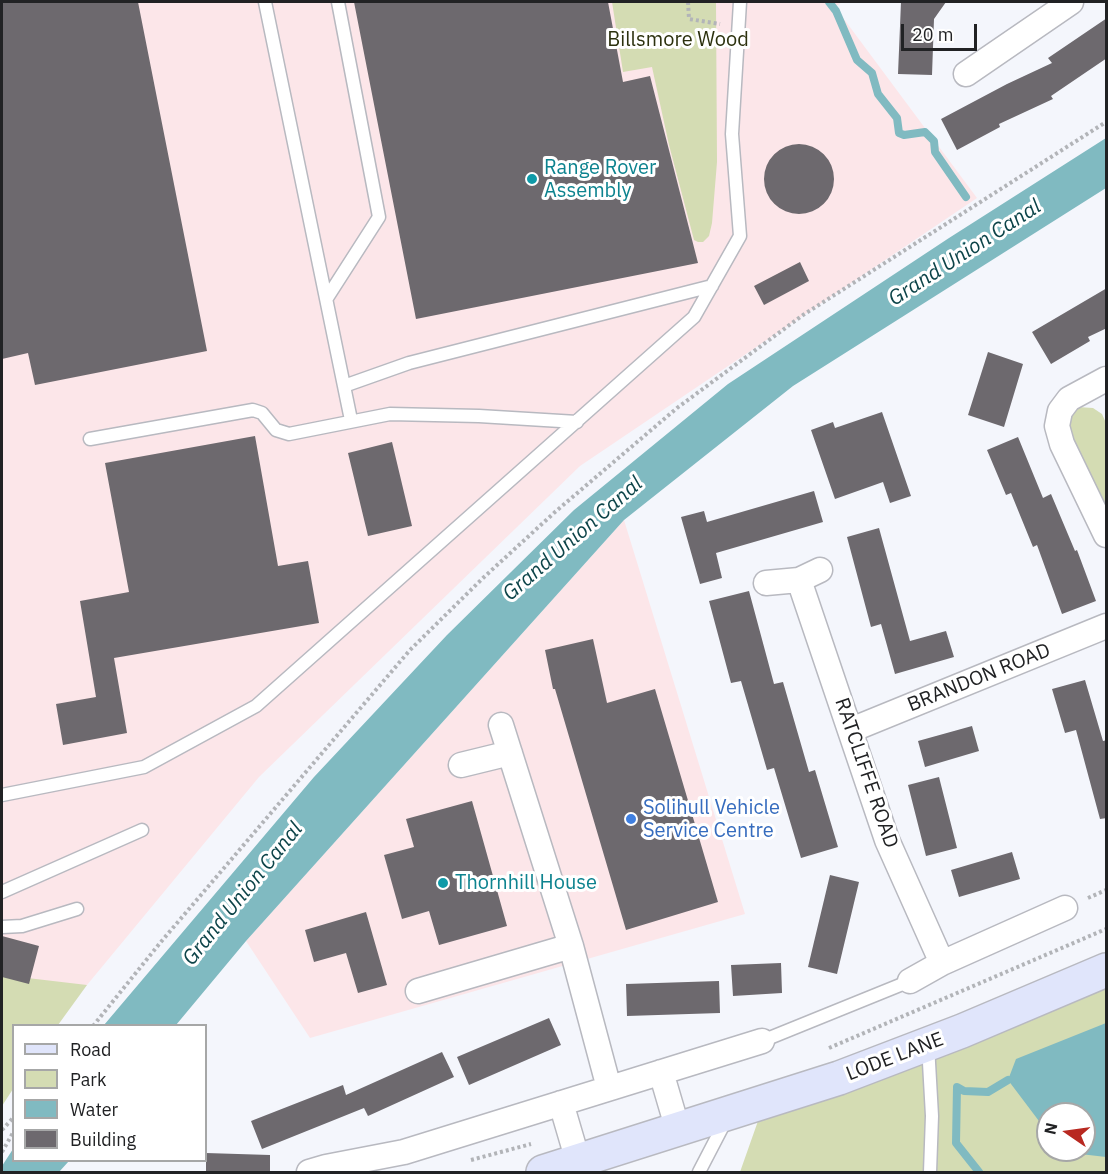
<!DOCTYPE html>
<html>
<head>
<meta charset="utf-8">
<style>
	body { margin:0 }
	#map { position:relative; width:1108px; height:1174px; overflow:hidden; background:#f4f6fc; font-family:"IBM Plex Sans",sans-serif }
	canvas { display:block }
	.frame { position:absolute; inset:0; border:3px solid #212224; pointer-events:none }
	.legend { position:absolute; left:12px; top:1024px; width:195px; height:138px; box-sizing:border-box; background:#fff; border:2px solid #a6a7a7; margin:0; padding:8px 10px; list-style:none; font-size:18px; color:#212224 }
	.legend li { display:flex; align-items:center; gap:12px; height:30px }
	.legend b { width:30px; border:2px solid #a6a7a7 }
	.north { position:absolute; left:1036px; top:1102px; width:60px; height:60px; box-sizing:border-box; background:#fff; border:2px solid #a6a7a7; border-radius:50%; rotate:283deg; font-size:16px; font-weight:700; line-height:24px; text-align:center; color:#212224 }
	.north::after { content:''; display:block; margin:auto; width:21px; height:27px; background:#b82921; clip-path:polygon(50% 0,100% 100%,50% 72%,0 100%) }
	.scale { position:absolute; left:901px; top:24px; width:76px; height:27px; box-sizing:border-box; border:3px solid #212224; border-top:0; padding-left:8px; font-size:18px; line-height:21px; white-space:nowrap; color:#212224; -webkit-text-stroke:4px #fff; paint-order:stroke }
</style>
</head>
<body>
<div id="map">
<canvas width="1108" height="1174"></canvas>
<div class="frame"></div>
<ul class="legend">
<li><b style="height:8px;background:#e0e5fb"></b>Road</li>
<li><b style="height:16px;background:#d4dcb3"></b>Park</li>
<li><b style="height:16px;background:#80bac1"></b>Water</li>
<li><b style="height:16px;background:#6d696e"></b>Building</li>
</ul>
<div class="north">N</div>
<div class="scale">20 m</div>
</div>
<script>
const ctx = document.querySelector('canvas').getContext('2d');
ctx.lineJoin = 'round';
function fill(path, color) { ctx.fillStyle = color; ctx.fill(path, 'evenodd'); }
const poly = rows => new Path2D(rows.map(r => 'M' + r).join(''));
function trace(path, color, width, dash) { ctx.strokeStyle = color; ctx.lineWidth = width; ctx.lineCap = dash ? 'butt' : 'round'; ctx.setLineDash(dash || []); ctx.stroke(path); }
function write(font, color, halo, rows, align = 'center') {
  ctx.font = font + ' "IBM Plex Sans",sans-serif'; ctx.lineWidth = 6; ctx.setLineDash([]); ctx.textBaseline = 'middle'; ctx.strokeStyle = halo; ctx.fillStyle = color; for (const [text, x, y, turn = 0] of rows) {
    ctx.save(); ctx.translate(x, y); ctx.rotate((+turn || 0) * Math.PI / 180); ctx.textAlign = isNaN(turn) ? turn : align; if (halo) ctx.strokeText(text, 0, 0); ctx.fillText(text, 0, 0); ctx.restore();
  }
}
fill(poly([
	[2,2,842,2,835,7,977,198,580,466,259,777,87,985,2,993],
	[624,520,745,914,310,1038,246,941]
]), '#fce6e9');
fill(poly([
	[612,2,716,2,717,162,712,223,709,236,703,242,698,242,694,240,669,145,652,67,623,72],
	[1078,407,1093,408,1102,414,1106,423,1106,522,1066,432,1069,417],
	[2,975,87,985,58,1025,14,1026,13,1089,2,1106],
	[1106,989,1106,1172,740,1172,758,1121],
	[1048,1114,1084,1114,1084,1150,1048,1150]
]), '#d4dcb3');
fill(poly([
	[1106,138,1106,188,793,386,624,520,246,941,176,1025,104,1025,314,777,447,635,574,510,728,384,949,238],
	[1106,1023,1106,1157,1063,1152,1061,1150,1084,1150,1084,1114,1048,1114,1048,1133,1008,1080,1016,1059],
	[13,1149,14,1160,69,1161,59,1172,2,1172,2,1166]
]), '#80bac1');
trace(poly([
	[829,2,836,11,857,60,872,73,878,94,897,118,899,133,904,135,925,132,934,141,935,152,966,197],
	[979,1172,956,1143,957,1087,964,1091,988,1092,1008,1080]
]), '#80bac1', 8);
fill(poly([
	[2,2,138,2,207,351,35,385,28,353,2,359],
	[354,2,608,2,623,82,650,76,698,263,416,319],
	[901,2,946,2,934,19,932,75,898,74],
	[1107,18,1107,58,1051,96,1053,99,999,124,1000,127,957,150,941,119,1007,84,1052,63,1048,58],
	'764 179a35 35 0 1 1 70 0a35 35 0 1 1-70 0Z',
	[800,262,809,281,764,305,754,286],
	[1107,288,1107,328,1088,337,1090,341,1051,364,1032,332],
	[988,352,1023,364,1004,427,968,415],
	[882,412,911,496,890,503,883,482,835,499,811,430,833,422,835,428],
	[255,436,278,566,308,561,319,623,114,658,127,733,63,745,56,704,96,697,80,601,129,592,105,463],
	[1018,437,1043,498,1051,494,1075,551,1077,550,1096,601,1062,614,1037,545,1033,547,1011,493,1006,495,987,450],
	[392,442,412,526,368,536,348,453],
	[814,491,823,522,716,553,722,578,700,584,681,517,704,511,707,522],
	[879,528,910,641,946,631,954,657,895,674,881,624,871,627,847,537],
	[749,591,774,684,783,682,809,772,815,770,838,847,801,858,774,768,767,770,741,681,731,683,709,601],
	[593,639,607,703,655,689,718,902,626,930,555,689,553,689,545,650],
	[1085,680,1103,741,1107,740,1107,818,1100,819,1076,730,1065,733,1052,689],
	[972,726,979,751,925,767,918,741],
	[939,777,957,848,926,856,908,785],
	[472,801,507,926,439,945,429,911,402,919,384,855,414,847,406,819],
	[1012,852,1020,879,959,897,951,870],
	[830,875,859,882,837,974,808,967],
	[366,912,387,985,358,993,346,953,314,962,305,930],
	[2,936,39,946,29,984,2,977],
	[781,963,782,993,733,996,731,965],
	[719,981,720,1013,627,1016,626,984],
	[549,1018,561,1045,469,1085,457,1057],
	[442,1052,454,1077,368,1116,364,1108,262,1149,251,1121,343,1085,346,1095],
	[206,1153,270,1155,270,1173,206,1173]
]), '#6d696e');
const lane = poly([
	[265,2,351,420],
	[327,298,379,217,338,2],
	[344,386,409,363,712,286],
	[90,439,253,410,262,413,276,430,289,434,390,414,479,416,577,422],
	[2,795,144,767,256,706,694,317,740,236,732,134,740,2],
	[2,892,142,830],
	[2,927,22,926,77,909],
	[762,1041,910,981],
	[928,1045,932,1116,930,1172],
	[699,1172,726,1120]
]);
const street = poly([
	[966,74,1071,2],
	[1106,379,1069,399,1060,411,1057,426,1062,444,1106,535],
	[799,580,887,840,942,963],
	[766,583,799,580,820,570],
	[501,725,571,946,609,1088],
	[851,730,1106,626],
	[461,765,510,753],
	[910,981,942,963,1065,908],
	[418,991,571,946],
	[661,1072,678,1130],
	[561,1103,578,1161],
	[309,1172,326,1167,404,1152,762,1041]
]);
const secondary = poly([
	[543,1172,839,1078,962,1031,1106,970]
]);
trace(lane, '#b8b9c0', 15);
trace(street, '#b8b9c0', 27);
trace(secondary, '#b8b9c0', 36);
trace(poly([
	[688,2,689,19,720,24],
	[1088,898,1106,890],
	[93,1026,160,943,410,650,483,578,555,512,677,408,803,315,1106,122],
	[829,1048,1106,929],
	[2,1130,14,1117],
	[2,1152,14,1131],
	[471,1160,531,1144]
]), '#b2b4b8', 4, [3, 3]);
trace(lane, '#fff', 12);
trace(street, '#fff', 24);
trace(secondary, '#e0e5fb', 33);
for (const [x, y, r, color] of [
	[532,179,6,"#0f9aa8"],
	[631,819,6,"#3f7fe0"],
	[443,883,6,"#0f9aa8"]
]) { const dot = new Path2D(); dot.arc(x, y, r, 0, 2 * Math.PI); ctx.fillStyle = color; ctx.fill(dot); trace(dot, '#fff', 2); }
write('20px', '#2c310e', '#fff', [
	["Billsmore Wood",678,40]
]);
write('20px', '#0d838f', '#fff', [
	["Range Rover",544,168],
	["Assembly",544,191],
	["Thornhill House",455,883]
], 'left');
write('20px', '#212224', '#fff', [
	["BRANDON ROAD",979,678,-22],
	["RATCLIFFE ROAD",866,773,71],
	["LODE LANE",895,1057,-21]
]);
write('20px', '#366cbe', '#fff', [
	["Solihull Vehicle",643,808],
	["Service Centre",643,831]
], 'left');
write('italic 21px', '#0d4449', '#fff', [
	["Grand Union Canal",965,253,-33],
	["Grand Union Canal",573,539,-41],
	["Grand Union Canal",243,894,-51]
]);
</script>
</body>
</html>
